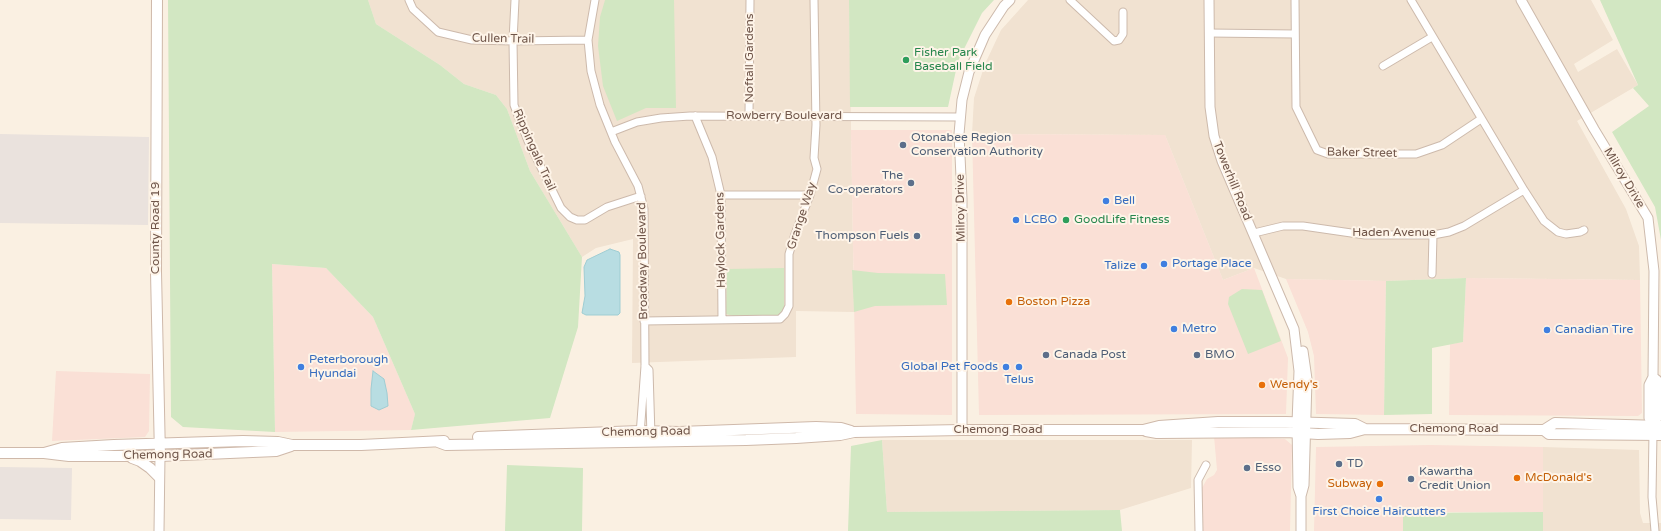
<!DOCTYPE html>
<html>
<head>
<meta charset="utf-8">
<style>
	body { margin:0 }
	canvas { display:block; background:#faf0e2 }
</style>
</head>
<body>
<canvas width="1661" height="531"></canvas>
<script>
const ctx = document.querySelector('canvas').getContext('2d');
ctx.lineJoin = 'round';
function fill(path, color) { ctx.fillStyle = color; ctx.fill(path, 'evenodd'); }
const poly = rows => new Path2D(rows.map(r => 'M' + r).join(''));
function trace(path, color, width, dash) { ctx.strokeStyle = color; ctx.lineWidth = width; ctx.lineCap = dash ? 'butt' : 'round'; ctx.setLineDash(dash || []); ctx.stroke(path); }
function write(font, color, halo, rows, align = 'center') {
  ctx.font = font + ' "Varela Round",sans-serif'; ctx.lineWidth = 4; ctx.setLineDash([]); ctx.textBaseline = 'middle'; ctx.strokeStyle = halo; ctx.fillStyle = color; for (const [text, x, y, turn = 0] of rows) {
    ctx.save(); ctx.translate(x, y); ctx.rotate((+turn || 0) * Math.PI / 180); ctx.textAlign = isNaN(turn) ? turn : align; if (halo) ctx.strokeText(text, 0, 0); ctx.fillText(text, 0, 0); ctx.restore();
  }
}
fill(poly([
	[368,0,849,0,854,312,796,311,796,357,632,363,633,239,596,248,582,257,530,171,507,109,496,95,464,84,440,65,376,24],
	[1028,0,1591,0,1613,40,1574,64,1578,72,1617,49,1638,85,1577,121,1626,209,1639,246,1640,280,1466,278,1386,281,1286,279,1254,268,1223,280,1165,135,972,134,974,98,985,64,1001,30],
	[882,440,1192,440,1191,488,1120,510,887,512],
	[1543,447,1639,450,1640,513,1643,523,1661,523,1661,531,1543,531]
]), '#f1e2d1');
fill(poly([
	[851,130,952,130,952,415,856,414],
	[972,134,1165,135,1223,280,1254,268,1288,358,1286,414,979,415],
	[272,264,326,268,373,317,415,414,411,430,275,432],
	[1466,278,1640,280,1642,413,1638,416,1449,415,1450,344,1463,342],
	[1286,279,1386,281,1384,415,1316,414,1314,356,1308,332],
	[56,371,150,374,149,431,145,437,52,441],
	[1214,436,1285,439,1292,445,1290,531,1202,531,1202,488,1207,479,1214,475,1217,470],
	[1430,445,1543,447,1543,512,1429,512,1403,513,1403,531,1314,531,1316,447]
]), '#fae0d6');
fill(poly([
	[0,134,149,137,148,225,0,223],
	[0,467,72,468,71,520,0,519]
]), '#eae2dd');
fill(poly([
	[168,0,368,0,376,24,440,65,464,84,496,95,507,109,530,171,582,257,578,327,550,418,411,430,415,414,373,317,326,268,272,264,275,432,183,427,171,417],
	[605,0,674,0,676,108,646,108,617,121,603,86,598,46,600,17],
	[849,0,994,0,982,13,958,61,948,107,850,107],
	[1600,0,1661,0,1661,240,1655,207,1612,132,1649,106,1633,88,1638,85],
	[784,268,784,307,782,313,774,317,733,316,726,314,727,269],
	[852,270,878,273,945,274,947,305,875,306,854,312],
	[1466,278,1463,342,1432,348,1432,414,1384,415,1386,281],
	[1242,289,1262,290,1281,341,1248,354,1228,304,1229,297],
	[882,440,887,512,1120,510,1122,531,848,531,851,446],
	[507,465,583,468,582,531,505,531],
	[1543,512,1543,531,1403,531,1403,513]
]), '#d2e7c2');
const water = poly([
	[610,249,619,252,620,255,620,313,618,315,586,315,582,313,585,296,584,267,587,260,610,249],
	[373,371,384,379,387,393,388,406,379,410,371,406,371,389,373,371]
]);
fill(water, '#b8dde2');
trace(water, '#9fcdd3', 1);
const minor = poly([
	[409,0,413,9,438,32,472,40,513,41,588,40],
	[515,0,513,41,514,105,528,141,561,208,570,217,577,220,585,220,607,207,641,196],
	[595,0,588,40,591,71,600,105,615,142,638,186,644,209,645,366,640,435],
	[1070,0,1114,41,1119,40,1123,34,1123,12],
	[1295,0,1296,107,1317,150,1328,154,1416,154,1442,145,1481,119],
	[1411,0,1524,190,1544,221,1558,232,1566,234,1580,232,1584,230],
	[1209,33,1295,34],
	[1383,66,1432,37],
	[695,116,712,157,721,195,722,320],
	[749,116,750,0],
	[611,132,637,122,661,118,690,116,961,117],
	[721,195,810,195],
	[1254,233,1283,226,1303,226,1365,235,1433,235,1449,232,1464,226,1524,190],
	[1432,274,1433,235],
	[644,321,780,319,785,314,789,306,789,254,795,234,810,195,817,169,814,158,816,125,814,0],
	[645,366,649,370,651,436],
	[1653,432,1652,497,1655,531],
	[1199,531,1198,480,1206,465]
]);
const tertiary = poly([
	[1209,0,1210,107,1214,136,1222,161,1294,329,1299,371,1297,423,1298,487,1301,496],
	[1521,0,1594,129,1648,218,1654,271,1653,377,1649,385,1649,418,1653,426],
	[1653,426,1657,418,1657,380,1653,377],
	[962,430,962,199,959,134,962,100,969,72,985,35,1004,6,1010,0],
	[159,531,160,456],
	[1301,531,1301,496,1304,485,1307,379,1303,351]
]);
const secondary = poly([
	[157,0,156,272,160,456],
	[1544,430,1549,434,1661,435],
	[1146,431,1157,433,1286,432,1318,434,1350,433,1365,429,1544,430,1555,423,1661,426],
	[478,437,640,431,679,432,816,427,841,428,851,431],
	[438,442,446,445,746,440,796,438,840,435,854,432,962,430,1143,430,1159,426,1218,422,1286,422,1355,424,1365,429],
	[0,453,44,453,69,456,160,456,276,451,291,446],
	[44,453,62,448,114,445,243,441,278,442,292,445,361,445,444,441],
	[132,458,140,461,150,468,159,477]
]);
trace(minor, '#cdbaac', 9);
trace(tertiary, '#cdbaac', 11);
trace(secondary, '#cfb9aa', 12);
trace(minor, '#fff', 7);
trace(tertiary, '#fff', 9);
trace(secondary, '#fff', 10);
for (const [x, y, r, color] of [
	[906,60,4,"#2e9e5b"],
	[903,145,4,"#5c6f8a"],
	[911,183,4,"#5c6f8a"],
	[1106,201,4,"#3f7fe0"],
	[1016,220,4,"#3f7fe0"],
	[1066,220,4,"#2e9e5b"],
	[917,236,4,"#5c6f8a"],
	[1164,264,4,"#3f7fe0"],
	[1144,266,4,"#3f7fe0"],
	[1009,302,4,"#e8710a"],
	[1174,329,4,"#3f7fe0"],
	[1547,330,4,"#3f7fe0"],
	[1046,355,4,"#5c6f8a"],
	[1197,355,4,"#5c6f8a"],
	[301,367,4,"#3f7fe0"],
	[1006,367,4,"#3f7fe0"],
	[1019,367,4,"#3f7fe0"],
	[1262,385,4,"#e8710a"],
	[1339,464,4,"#5c6f8a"],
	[1247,468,4,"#5c6f8a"],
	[1517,478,4,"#e8710a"],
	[1411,479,4,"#5c6f8a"],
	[1380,484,4,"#e8710a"],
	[1379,499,4,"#3f7fe0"]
]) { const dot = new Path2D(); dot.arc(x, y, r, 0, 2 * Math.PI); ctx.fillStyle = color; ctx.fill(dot); trace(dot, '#fef4e8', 1.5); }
write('12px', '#70564a', '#fef4e8', [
	["Cullen Trail",503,39,1],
	["Noftall Gardens",750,58,-90],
	["Rowberry Boulevard",784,116],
	["Rippingale Trail",534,150,66],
	["Baker Street",1362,153,1],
	["Milroy Drive",1624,178,59],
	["Towerhill Road",1232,181,68],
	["Milroy Drive",961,208,-91],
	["Grange Way",802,216,-72],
	["County Road 19",156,228,-90],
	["Haden Avenue",1394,233],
	["Haylock Gardens",721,240,-91],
	["Broadway Boulevard",643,261,-91],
	["Chemong Road",1454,429],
	["Chemong Road",998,430],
	["Chemong Road",646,432,-1],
	["Chemong Road",168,455,-1]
]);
write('12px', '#27864d', '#fef4e8', [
	["Fisher Park",914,53],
	["Baseball Field",914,67],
	["GoodLife Fitness",1074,220]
], 'left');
write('12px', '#4e5e75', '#fef4e8', [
	["Otonabee Region",911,138],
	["Conservation Authority",911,152],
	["The",903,176,"right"],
	["Co-operators",903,190,"right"],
	["Thompson Fuels",909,236,"right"],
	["Canada Post",1054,355],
	["BMO",1205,355],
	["TD",1347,464],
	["Esso",1255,468],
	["Kawartha",1419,472],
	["Credit Union",1419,486]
], 'left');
write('12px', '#366cbe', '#fef4e8', [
	["Bell",1114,201],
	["LCBO",1024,220],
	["Portage Place",1172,264],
	["Talize",1136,266,"right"],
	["Metro",1182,329],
	["Canadian Tire",1555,330],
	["Peterborough",309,360],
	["Hyundai",309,374],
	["Global Pet Foods",998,367,"right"],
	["Telus",1019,380,"center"],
	["First Choice Haircutters",1379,512,"center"]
], 'left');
write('12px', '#c56008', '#fef4e8', [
	["Boston Pizza",1017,302],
	["Wendy's",1270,385],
	["McDonald's",1525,478],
	["Subway",1372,484,"right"]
], 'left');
</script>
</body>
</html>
